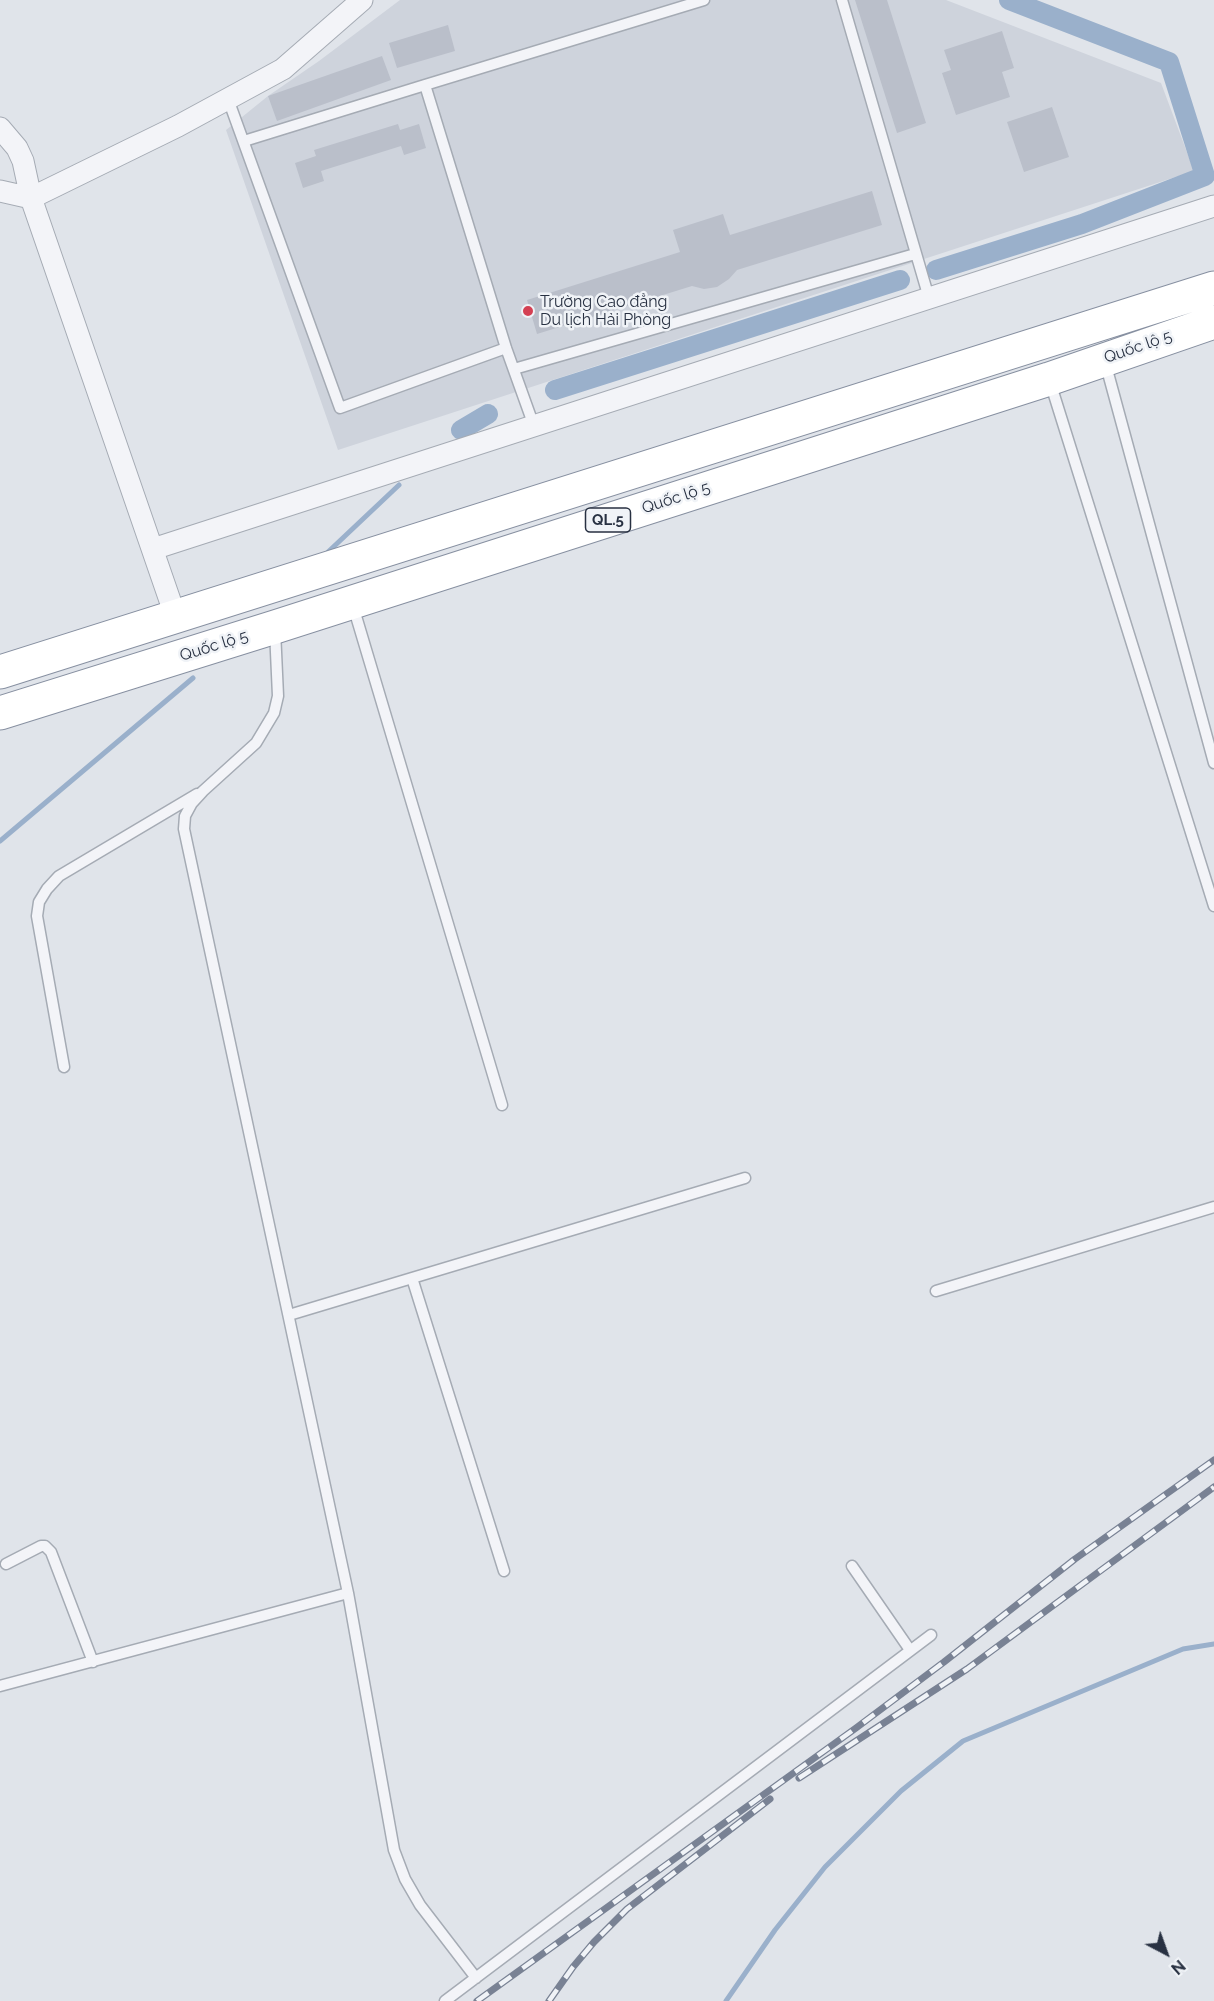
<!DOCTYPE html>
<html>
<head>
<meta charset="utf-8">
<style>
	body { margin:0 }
	#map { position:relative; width:1214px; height:2001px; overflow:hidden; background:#e0e4ea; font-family:Raleway,sans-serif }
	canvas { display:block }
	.north { position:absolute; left:1136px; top:1923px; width:60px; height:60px; -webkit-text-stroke:4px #f0f3f7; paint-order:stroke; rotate:139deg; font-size:16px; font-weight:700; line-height:24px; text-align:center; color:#283142 }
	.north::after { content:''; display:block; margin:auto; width:21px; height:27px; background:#283142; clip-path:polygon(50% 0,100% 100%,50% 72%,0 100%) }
</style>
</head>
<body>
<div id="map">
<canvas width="1214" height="2001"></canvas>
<div class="north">N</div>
</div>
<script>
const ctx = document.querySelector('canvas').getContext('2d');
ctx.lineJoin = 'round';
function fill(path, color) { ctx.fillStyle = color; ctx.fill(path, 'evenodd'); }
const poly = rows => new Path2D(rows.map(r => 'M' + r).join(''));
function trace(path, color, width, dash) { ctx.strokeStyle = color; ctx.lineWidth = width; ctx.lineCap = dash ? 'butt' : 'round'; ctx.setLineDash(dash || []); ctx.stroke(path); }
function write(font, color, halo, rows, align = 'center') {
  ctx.font = font + ' Raleway,sans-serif'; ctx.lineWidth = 5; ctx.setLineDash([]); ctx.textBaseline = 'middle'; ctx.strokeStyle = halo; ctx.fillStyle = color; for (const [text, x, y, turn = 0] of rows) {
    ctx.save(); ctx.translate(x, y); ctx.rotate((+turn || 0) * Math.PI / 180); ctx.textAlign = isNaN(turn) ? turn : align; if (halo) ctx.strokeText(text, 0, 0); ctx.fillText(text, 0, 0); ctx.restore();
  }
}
fill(poly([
	[400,0,946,0,1161,83,1194,171,338,450,226,130,268,96,319,61]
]), '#ced3dc');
trace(poly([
	[328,552,399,485],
	[0,841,193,678],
	[726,2001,775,1930,825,1867,901,1791,963,1741,1183,1649,1214,1644]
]), '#9ab0cb', 5);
trace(poly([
	[936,270,1082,224,1205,176,1169,62,1009,0],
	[555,390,900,280],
	[461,430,488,414]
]), '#9ab0cb', 20);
fill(poly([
	[855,0,887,0,926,123,897,133],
	[448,25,455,51,397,68,389,43],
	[1002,31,1014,68,1002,72,1010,97,956,115,942,73,951,70,944,50],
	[382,56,391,80,277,121,268,96],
	[1052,107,1069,157,1024,172,1007,122],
	[398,124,400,130,419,124,426,148,404,155,401,146,321,171,324,181,303,188,295,163,316,156,314,150],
	[872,191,882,225,737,270,729,279,717,287,704,289,692,286,537,334,527,300,680,252,673,230,723,214,730,235]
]), '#babfca');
const lane = poly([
	[842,0,929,298],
	[228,99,340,408,506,348],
	[244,141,425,85],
	[1105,362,1214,763],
	[514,369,915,254],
	[1050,382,1214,906],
	[534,426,506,348,425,85,704,0],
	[353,606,502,1105],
	[275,630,278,696,274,713,256,743,203,791,192,803,185,816,184,829,348,1593,394,1850,405,1879,420,1905,476,1978],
	[64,1067,37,916,39,902,47,889,59,876,197,794],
	[412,1278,504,1571],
	[936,1291,1214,1207],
	[289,1315,745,1178],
	[6,1564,41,1546,45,1546,51,1552,93,1662],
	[852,1566,910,1650],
	[0,1686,348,1593],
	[445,2001,931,1635]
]);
const street = poly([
	[0,128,17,148,23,161,31,198,0,191],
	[153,549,1214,206],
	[175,615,31,198,178,126,283,69,362,0]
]);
const highway = poly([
	[0,672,1214,288],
	[0,713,275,627,1049,379,1214,322]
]);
trace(lane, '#a5abb4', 13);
trace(street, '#a5abb4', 23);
trace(highway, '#8790a1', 35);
trace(lane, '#f3f4f8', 10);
trace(street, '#f3f4f8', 21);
trace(highway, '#fff', 33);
const rail = poly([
	[799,1778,967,1669,1214,1487],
	[477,2001,856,1728,944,1662,1075,1559,1214,1460],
	[549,2001,573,1967,594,1942,627,1909,770,1799]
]);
trace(rail, '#798294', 7);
trace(rail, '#f0f3f7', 4.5, [14]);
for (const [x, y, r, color] of [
	[528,311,6,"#d44053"]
]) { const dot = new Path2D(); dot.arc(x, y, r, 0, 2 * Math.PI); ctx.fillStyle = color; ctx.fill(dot); trace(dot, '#f0f3f7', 2); }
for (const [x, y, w] of [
	[608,520,45]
]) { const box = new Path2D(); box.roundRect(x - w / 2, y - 12, w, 24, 4.5); ctx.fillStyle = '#f0f3f7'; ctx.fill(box); trace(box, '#283142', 1.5); }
write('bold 15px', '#283142', null, [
	["QL.5",608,520]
]);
write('16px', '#283142', '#f0f3f7', [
	["Trường Cao đẳng",540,302],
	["Du lịch Hải Phòng",540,320]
], 'left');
write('16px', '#283142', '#f0f3f7', [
	["Quốc lộ 5",1138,347,-19],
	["Quốc lộ 5",676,498,-18],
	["Quốc lộ 5",214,646,-17]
]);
</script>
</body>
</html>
